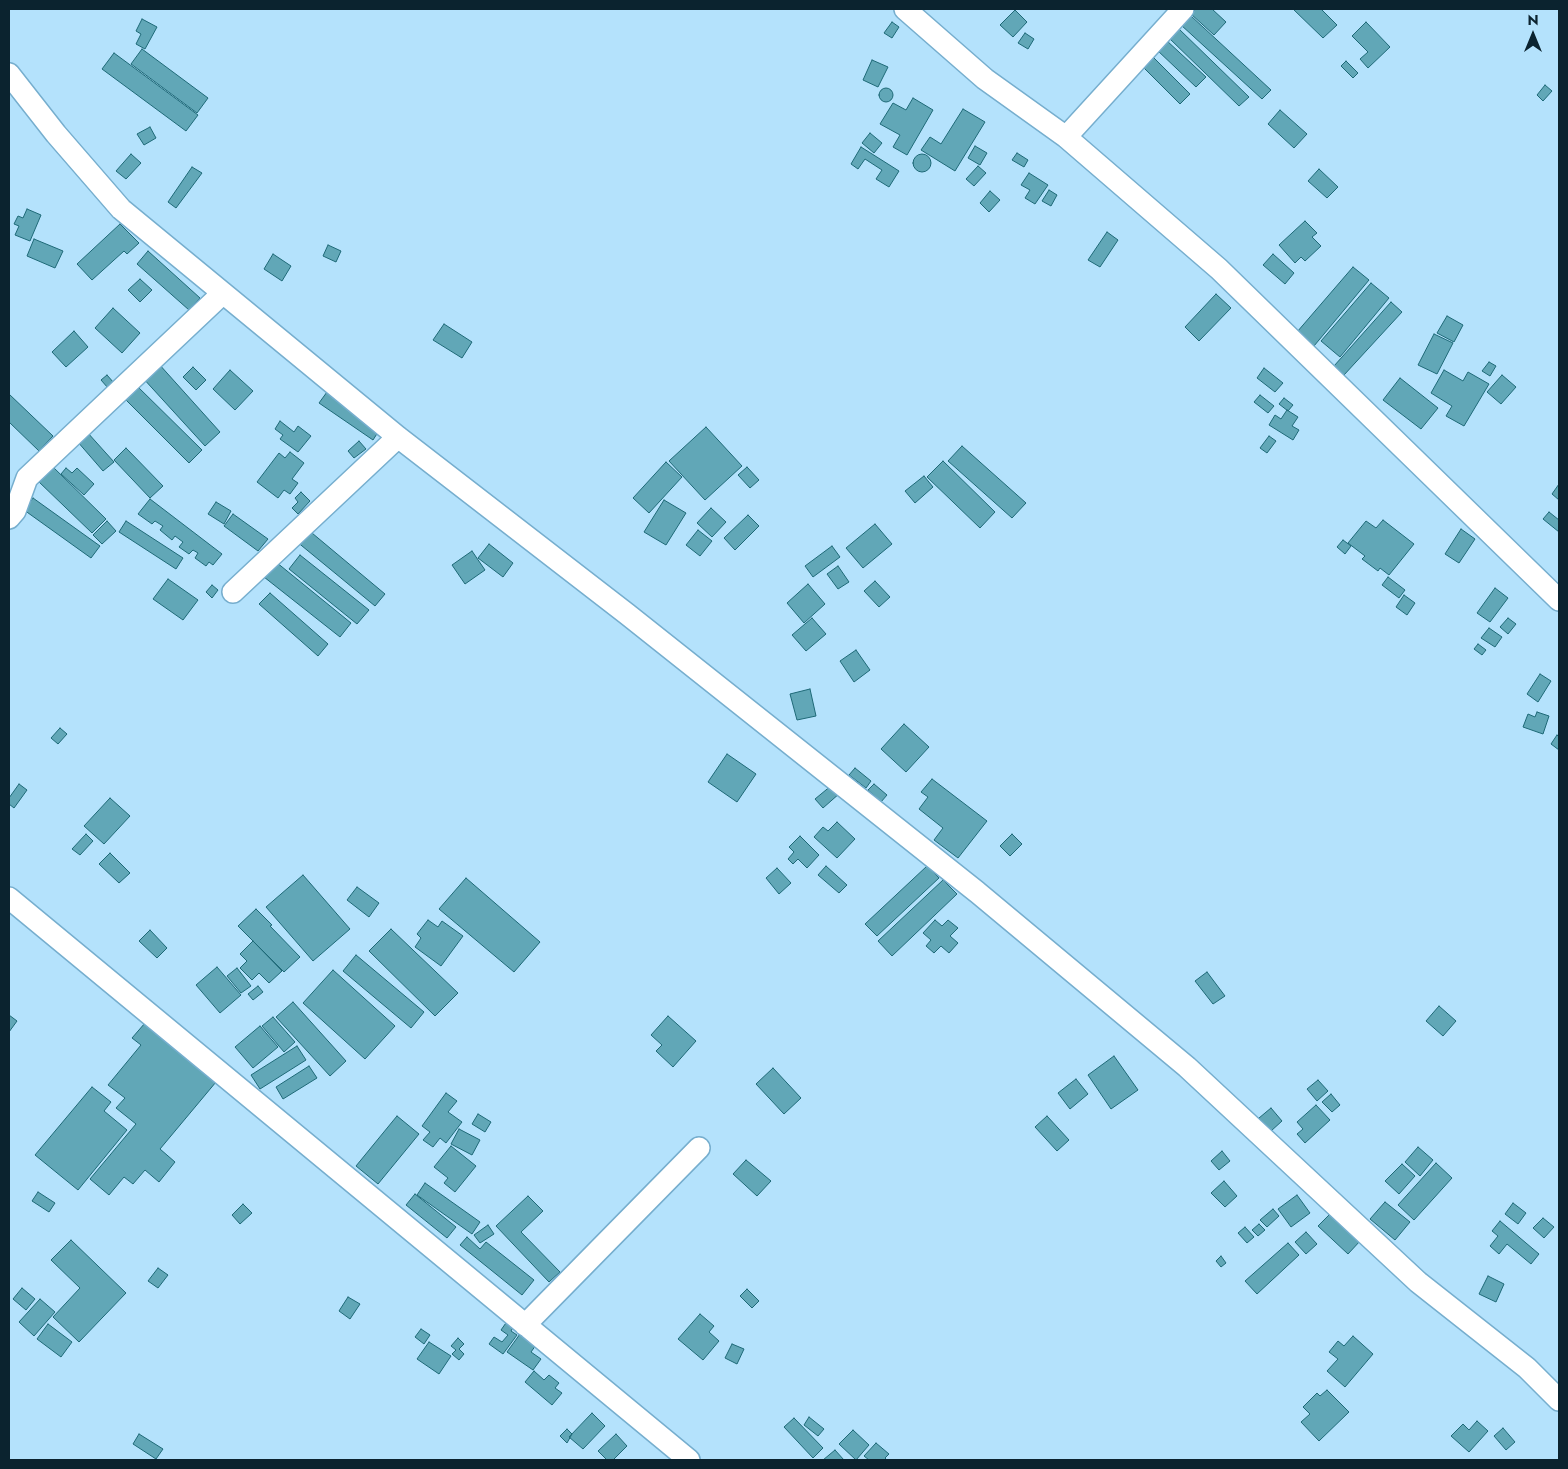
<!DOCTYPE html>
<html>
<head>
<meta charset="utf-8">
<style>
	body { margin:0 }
	#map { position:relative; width:1568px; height:1469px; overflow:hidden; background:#b4e2fc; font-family:Jost,sans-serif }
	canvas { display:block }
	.frame { position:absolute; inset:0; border:10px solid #0b232f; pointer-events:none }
	.north { position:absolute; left:1508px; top:10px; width:50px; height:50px; -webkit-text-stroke:4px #b4e2fc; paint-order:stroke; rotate:0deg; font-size:14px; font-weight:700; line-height:20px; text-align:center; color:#0b232f }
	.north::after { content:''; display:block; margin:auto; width:18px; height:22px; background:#0b232f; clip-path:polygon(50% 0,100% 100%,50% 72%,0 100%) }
</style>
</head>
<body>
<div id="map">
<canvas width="1568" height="1469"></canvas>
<div class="frame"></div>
<div class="north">N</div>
</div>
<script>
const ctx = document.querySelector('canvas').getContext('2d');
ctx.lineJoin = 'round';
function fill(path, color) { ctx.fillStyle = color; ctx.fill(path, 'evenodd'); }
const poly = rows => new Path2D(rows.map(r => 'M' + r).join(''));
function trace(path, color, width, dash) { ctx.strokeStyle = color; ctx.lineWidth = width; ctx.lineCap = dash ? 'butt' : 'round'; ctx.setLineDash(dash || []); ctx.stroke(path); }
const building = poly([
	[1196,9,1212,9,1226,22,1214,35,1191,14,1196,9],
	[1293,9,1321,9,1337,25,1323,38,1293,9],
	[1015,10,1027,22,1013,37,1000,25,1015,10],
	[1190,15,1271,90,1262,99,1181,25,1190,15],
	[142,19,157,27,145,49,136,44,141,34,136,31,142,19],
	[892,22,899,27,892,38,884,33,892,22],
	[1366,22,1390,47,1368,68,1360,59,1368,52,1352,36,1366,22],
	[1178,28,1249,97,1239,106,1169,38,1178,28],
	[1025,33,1034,39,1028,49,1018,43,1025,33],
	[1166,40,1206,77,1196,87,1157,50,1166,40],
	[142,49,208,98,197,113,131,64,142,49],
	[114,53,198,115,186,131,102,69,114,53],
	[1153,57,1190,94,1180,104,1143,67,1153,57],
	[872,60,888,67,878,87,863,80,872,60],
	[1346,61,1358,73,1353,78,1341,66,1346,61],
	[1545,85,1552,91,1543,101,1537,95,1545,85],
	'879 95a7 7 0 1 1 14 0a7 7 0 1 1-14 0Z',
	[913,98,933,110,907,155,893,147,900,135,880,124,893,103,906,110,913,98],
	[963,109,985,122,955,171,921,150,930,137,941,144,963,109],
	[1280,110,1307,134,1294,148,1268,124,1280,110],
	[150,127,156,138,144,145,137,134,150,127],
	[870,133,882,143,874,153,862,143,870,133],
	[975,146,987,153,980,165,968,158,975,146],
	[861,147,899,171,889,187,876,179,882,170,865,159,858,169,851,164,861,147],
	[1017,153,1028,160,1024,167,1012,160,1017,153],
	'913 163a9 9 0 1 1 18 0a9 9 0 1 1-18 0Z',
	[131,154,141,163,126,179,116,171,131,154],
	[978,166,986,173,974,186,966,179,978,166],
	[192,167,202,173,176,208,168,202,192,167],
	[1319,169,1338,187,1327,198,1308,181,1319,169],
	[1029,173,1048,185,1035,204,1025,198,1030,190,1021,185,1029,173],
	[1049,190,1057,195,1051,206,1042,201,1049,190],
	[990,191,1000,200,989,212,980,203,990,191],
	[27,209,41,215,30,241,15,235,19,226,14,224,18,216,23,218,27,209],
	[1305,221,1317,233,1312,237,1321,246,1305,261,1301,257,1295,263,1279,245,1305,221],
	[120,224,139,243,127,254,124,251,92,280,77,264,120,224],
	[1107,232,1118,240,1100,267,1088,260,1107,232],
	[34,239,63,251,55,268,27,256,34,239],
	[328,245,341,251,336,262,323,256,328,245],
	[148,251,200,298,189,310,137,264,148,251],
	[273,254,291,266,282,281,264,269,273,254],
	[1273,254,1294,273,1285,284,1263,265,1273,254],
	[1353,267,1369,280,1314,346,1297,332,1353,267],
	[140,279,152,290,140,302,128,290,140,279],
	[1371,283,1389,298,1340,357,1321,341,1371,283],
	[1216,294,1231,308,1199,341,1185,327,1216,294],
	[1391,302,1402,312,1344,375,1334,366,1391,302],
	[113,308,140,333,122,353,95,328,113,308],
	[1447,316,1463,325,1454,342,1437,333,1447,316],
	[444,324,472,342,462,358,433,340,444,324],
	[74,331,88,347,66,367,52,352,74,331],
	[1434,334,1453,343,1437,374,1418,365,1434,334],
	[1489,362,1496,366,1490,376,1482,371,1489,362],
	[158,363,220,432,205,446,142,377,158,363],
	[193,367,206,380,196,390,183,377,193,367],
	[1264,368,1283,383,1275,392,1257,378,1264,368],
	[230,370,253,391,235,410,213,389,230,370],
	[1444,370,1463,381,1468,372,1489,384,1464,426,1446,416,1452,406,1431,393,1444,370],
	[107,375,114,383,108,388,101,380,107,375],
	[1502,375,1516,387,1501,404,1487,392,1502,375],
	[1400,378,1438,408,1421,429,1383,400,1400,378],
	[136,385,202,450,189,463,123,397,136,385],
	[327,392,380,429,373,440,319,403,327,392],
	[9,394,53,436,39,451,9,422,9,394],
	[1260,395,1274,406,1268,413,1254,402,1260,395],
	[1284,398,1293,405,1288,411,1279,404,1284,398],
	[1287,410,1298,417,1292,426,1299,430,1293,440,1269,425,1275,415,1281,419,1287,410],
	[280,421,294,432,298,426,311,436,298,452,280,439,283,435,275,429,280,421],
	[706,427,742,466,705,500,669,461,706,427],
	[87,432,114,462,103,471,77,441,87,432],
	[1269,436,1276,441,1267,453,1260,448,1269,436],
	[359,441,366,449,354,458,348,451,359,441],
	[962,446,1026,503,1012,518,948,461,962,446],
	[126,448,163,486,150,498,114,460,126,448],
	[290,452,304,463,292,479,298,483,290,494,284,490,278,498,257,482,279,453,285,458,290,452],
	[943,461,995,512,980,528,927,477,943,461],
	[666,462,682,477,649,513,633,498,666,462],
	[52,466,106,519,92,533,38,481,52,466],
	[747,467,759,480,750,488,738,475,747,467],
	[66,468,72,473,77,468,94,484,84,495,61,474,66,468],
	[924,476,933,487,915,503,905,491,924,476],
	[1559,484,1559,500,1552,494,1559,484],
	[301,492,310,501,298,514,292,508,298,502,295,498,301,492],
	[33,498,100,546,91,558,24,510,33,498],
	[150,499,222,554,213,565,209,562,206,566,195,558,198,553,193,550,189,554,179,547,183,542,175,536,172,540,160,530,163,526,155,521,152,524,138,514,150,499],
	[664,500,686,513,666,545,644,532,664,500],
	[216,502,231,511,224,524,208,514,216,502],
	[711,508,726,522,712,537,697,523,711,508],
	[1549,512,1559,520,1559,532,1543,519,1549,512],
	[233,514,268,539,258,551,224,526,233,514],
	[748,515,759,526,735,550,724,538,748,515],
	[1383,520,1414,544,1389,575,1380,568,1378,571,1362,559,1365,556,1348,543,1366,521,1376,528,1383,520],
	[107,521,116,531,102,544,93,535,107,521],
	[126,521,183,558,176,569,119,532,126,521],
	[875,524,892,544,863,568,846,548,875,524],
	[306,528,385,594,375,606,296,541,306,528],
	[1461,529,1475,539,1459,563,1445,554,1461,529],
	[698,530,712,541,700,556,686,545,698,530],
	[1343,540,1351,546,1345,554,1337,547,1343,540],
	[489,544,513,563,503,577,478,558,489,544],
	[832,546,840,557,813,577,805,566,832,546],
	[472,551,485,570,465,584,452,565,472,551],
	[300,555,369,610,357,624,289,569,300,555],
	[276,562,351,623,340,637,264,577,276,562],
	[838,566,849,582,838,589,827,574,838,566],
	[1388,577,1405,590,1399,598,1382,585,1388,577],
	[168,579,198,600,183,620,153,599,168,579],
	[875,581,890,597,879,607,864,591,875,581],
	[808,584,825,604,804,623,787,603,808,584],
	[212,585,218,590,212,598,206,592,212,585],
	[1495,588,1508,598,1490,622,1477,613,1495,588],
	[270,593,328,644,318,656,259,604,270,593],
	[1404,595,1415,603,1407,615,1396,607,1404,595],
	[812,618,826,634,806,651,792,635,812,618],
	[1508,618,1516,624,1508,634,1500,627,1508,618],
	[1489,628,1502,637,1495,647,1481,638,1489,628],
	[1478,644,1486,650,1482,655,1474,649,1478,644],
	[856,650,870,670,854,682,840,661,856,650],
	[1540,674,1551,681,1538,702,1527,694,1540,674],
	[810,689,816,716,797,720,790,694,810,689],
	[1537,712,1549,716,1543,734,1523,727,1528,714,1535,717,1537,712],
	[904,724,929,747,906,772,881,749,904,724],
	[60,728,67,734,58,744,51,738,60,728],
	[1557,735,1559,737,1559,750,1551,744,1557,735],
	[727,754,756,774,737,802,708,782,727,754],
	[855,768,871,781,866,788,849,775,855,768],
	[932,779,987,821,958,858,934,840,943,828,919,809,928,797,921,792,932,779],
	[19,784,27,790,14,808,9,804,9,798,19,784],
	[874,784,887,795,881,802,868,790,874,784],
	[832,785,840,793,823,808,815,799,832,785],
	[110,798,130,816,104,844,84,826,110,798],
	[837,822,855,839,837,858,814,837,823,827,828,831,837,822],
	[86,834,93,841,80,855,72,849,86,834],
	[1012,834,1022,844,1010,856,1000,846,1012,834],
	[800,836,819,855,807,868,798,859,793,864,788,859,794,852,789,847,800,836],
	[110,853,130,873,119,883,99,864,110,853],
	[826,866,847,885,839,893,818,875,826,866],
	[927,866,939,878,877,936,865,924,927,866],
	[777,868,791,883,779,894,766,878,777,868],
	[303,875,350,929,313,961,266,907,303,875],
	[466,878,540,942,514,972,439,909,466,878],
	[943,880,957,894,892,956,878,941,943,880],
	[357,887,379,903,369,917,347,900,357,887],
	[256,909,272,925,270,926,300,957,284,972,238,926,256,909],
	[428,920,438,927,442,921,463,936,441,966,415,947,421,938,417,934,428,920],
	[935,920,942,926,948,920,958,928,950,936,958,943,949,953,941,946,934,953,926,946,931,940,923,933,935,920],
	[391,929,458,993,435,1016,369,951,391,929],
	[150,930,167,948,157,958,139,941,150,930],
	[253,941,282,971,269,983,259,973,252,980,240,968,247,961,240,954,253,941],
	[356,955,424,1012,411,1028,343,971,356,955],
	[217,967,241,995,220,1013,196,985,217,967],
	[237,968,251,986,241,993,227,976,237,968],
	[333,970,395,1026,365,1059,303,1003,333,970],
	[1207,972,1225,996,1213,1004,1195,981,1207,972],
	[258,986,263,992,253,1000,248,994,258,986],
	[293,1002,346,1061,330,1076,276,1017,293,1002],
	[1439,1006,1456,1021,1443,1036,1426,1021,1439,1006],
	[9,1015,17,1021,9,1032,9,1015],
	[668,1016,696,1041,673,1067,656,1051,662,1045,651,1035,668,1016],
	[273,1017,295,1042,284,1052,262,1026,273,1017],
	[145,1023,216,1082,160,1149,175,1162,159,1182,145,1170,133,1184,124,1177,109,1195,90,1179,136,1124,116,1108,125,1098,108,1085,141,1045,132,1038,145,1023],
	[260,1026,278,1047,253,1068,235,1047,260,1026],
	[297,1046,306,1060,260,1089,251,1075,297,1046],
	[1114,1056,1138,1090,1111,1109,1088,1075,1114,1056],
	[309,1066,317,1078,283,1099,276,1087,309,1066],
	[773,1068,801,1098,784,1114,756,1084,773,1068],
	[1076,1079,1088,1094,1070,1109,1058,1093,1076,1079],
	[1318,1080,1328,1091,1317,1101,1307,1089,1318,1080],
	[92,1087,111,1102,104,1111,127,1130,78,1190,35,1155,92,1087],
	[446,1093,457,1101,448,1112,462,1122,446,1143,440,1138,433,1147,423,1140,430,1132,422,1126,446,1093],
	[1331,1094,1340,1105,1332,1112,1322,1102,1331,1094],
	[1316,1105,1330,1120,1305,1143,1297,1134,1303,1129,1297,1122,1316,1105],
	[1271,1108,1282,1121,1271,1131,1259,1118,1271,1108],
	[478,1114,491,1122,485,1132,472,1124,478,1114],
	[397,1116,419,1134,378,1184,356,1166,397,1116],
	[1047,1116,1069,1140,1057,1151,1035,1127,1047,1116],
	[459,1129,480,1140,472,1155,451,1144,459,1129],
	[451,1146,476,1166,455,1192,444,1183,448,1178,434,1167,451,1146],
	[1418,1147,1433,1160,1420,1176,1405,1162,1418,1147],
	[1222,1151,1230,1161,1219,1170,1211,1161,1222,1151],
	[746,1160,771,1181,757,1196,733,1174,746,1160],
	[1436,1163,1452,1178,1414,1220,1398,1205,1436,1163],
	[1402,1164,1415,1176,1399,1194,1385,1181,1402,1164],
	[1224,1181,1237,1196,1225,1207,1211,1193,1224,1181],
	[425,1183,480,1222,472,1234,417,1195,425,1183],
	[38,1192,55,1203,49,1212,32,1201,38,1192],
	[415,1194,456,1227,447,1238,406,1205,415,1194],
	[1297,1195,1310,1213,1291,1227,1278,1209,1297,1195],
	[528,1196,543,1211,521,1232,560,1272,549,1282,496,1226,528,1196],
	[1385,1202,1410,1222,1395,1240,1370,1219,1385,1202],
	[1513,1203,1526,1213,1518,1224,1505,1214,1513,1203],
	[243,1204,252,1213,240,1224,232,1215,243,1204],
	[1273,1209,1279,1216,1267,1227,1260,1220,1273,1209],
	[1331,1213,1361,1240,1348,1254,1318,1226,1331,1213],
	[1543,1218,1554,1227,1544,1238,1533,1228,1543,1218],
	[1500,1221,1539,1254,1531,1264,1507,1244,1499,1254,1490,1246,1498,1236,1492,1231,1500,1221],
	[1259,1224,1265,1230,1258,1236,1252,1230,1259,1224],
	[488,1225,494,1234,480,1243,474,1235,488,1225],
	[1245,1227,1254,1237,1247,1243,1238,1233,1245,1227],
	[1306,1232,1317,1244,1306,1254,1295,1242,1306,1232],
	[467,1237,480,1249,486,1242,534,1280,522,1295,460,1245,467,1237],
	[71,1240,126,1293,79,1342,53,1317,80,1288,51,1260,71,1240],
	[1288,1243,1299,1255,1257,1294,1245,1281,1288,1243],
	[1221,1256,1226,1263,1221,1267,1216,1261,1221,1256],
	[158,1268,168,1275,158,1288,148,1281,158,1268],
	[1488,1276,1504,1284,1496,1302,1479,1294,1488,1276],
	[22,1288,35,1299,26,1310,13,1299,22,1288],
	[747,1289,759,1301,752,1308,740,1296,747,1289],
	[348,1297,360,1304,350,1319,339,1311,348,1297],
	[40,1299,55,1312,34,1336,19,1322,40,1299],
	[700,1314,714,1326,709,1332,719,1341,703,1360,678,1339,700,1314],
	[508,1320,515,1324,511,1331,517,1335,503,1354,489,1344,494,1337,502,1342,508,1335,501,1330,508,1320],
	[48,1324,72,1342,61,1357,37,1339,48,1324],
	[421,1329,430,1335,424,1344,415,1337,421,1329],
	[520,1334,536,1345,531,1352,541,1359,533,1370,507,1352,520,1334],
	[1353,1336,1373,1354,1345,1387,1327,1371,1338,1359,1329,1352,1338,1341,1344,1346,1353,1336],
	[458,1338,464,1344,459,1349,464,1354,459,1360,452,1354,456,1350,451,1346,458,1338],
	[429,1342,451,1356,439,1374,417,1359,429,1342],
	[732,1344,744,1349,737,1364,725,1358,732,1344],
	[534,1371,544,1380,549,1375,559,1383,555,1388,562,1393,552,1405,525,1382,534,1371],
	[1327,1390,1349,1412,1319,1441,1301,1422,1310,1414,1303,1407,1317,1393,1320,1396,1327,1390],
	[592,1413,605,1426,583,1449,569,1437,592,1413],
	[809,1417,824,1429,818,1436,804,1425,809,1417],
	[794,1418,823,1448,813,1458,784,1427,794,1418],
	[1477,1421,1488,1431,1469,1452,1451,1436,1463,1424,1469,1430,1477,1421],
	[1503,1428,1515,1442,1506,1450,1494,1436,1503,1428],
	[567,1429,572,1434,567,1443,560,1436,567,1429],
	[853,1430,869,1445,856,1460,839,1444,853,1430],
	[139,1434,163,1449,156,1459,133,1444,139,1434],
	[616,1434,627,1446,613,1460,607,1460,598,1451,616,1434],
	[876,1443,889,1454,885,1458,887,1460,869,1460,864,1456,876,1443],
	[835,1450,844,1460,823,1460,835,1450]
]);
fill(building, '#61a7b7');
trace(building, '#1e6977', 1);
const street = poly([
	[905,9,985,79,1066,137,1219,269,1559,600],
	[9,74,56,134,121,209,398,437,627,614,977,892,1187,1067,1418,1282,1527,1368,1559,1400],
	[1066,137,1183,9],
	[9,518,15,511,27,478,223,293],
	[233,592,398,437],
	[9,898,689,1460],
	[525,1325,699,1148]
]);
trace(street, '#76aece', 24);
trace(street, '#fff', 21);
</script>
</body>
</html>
